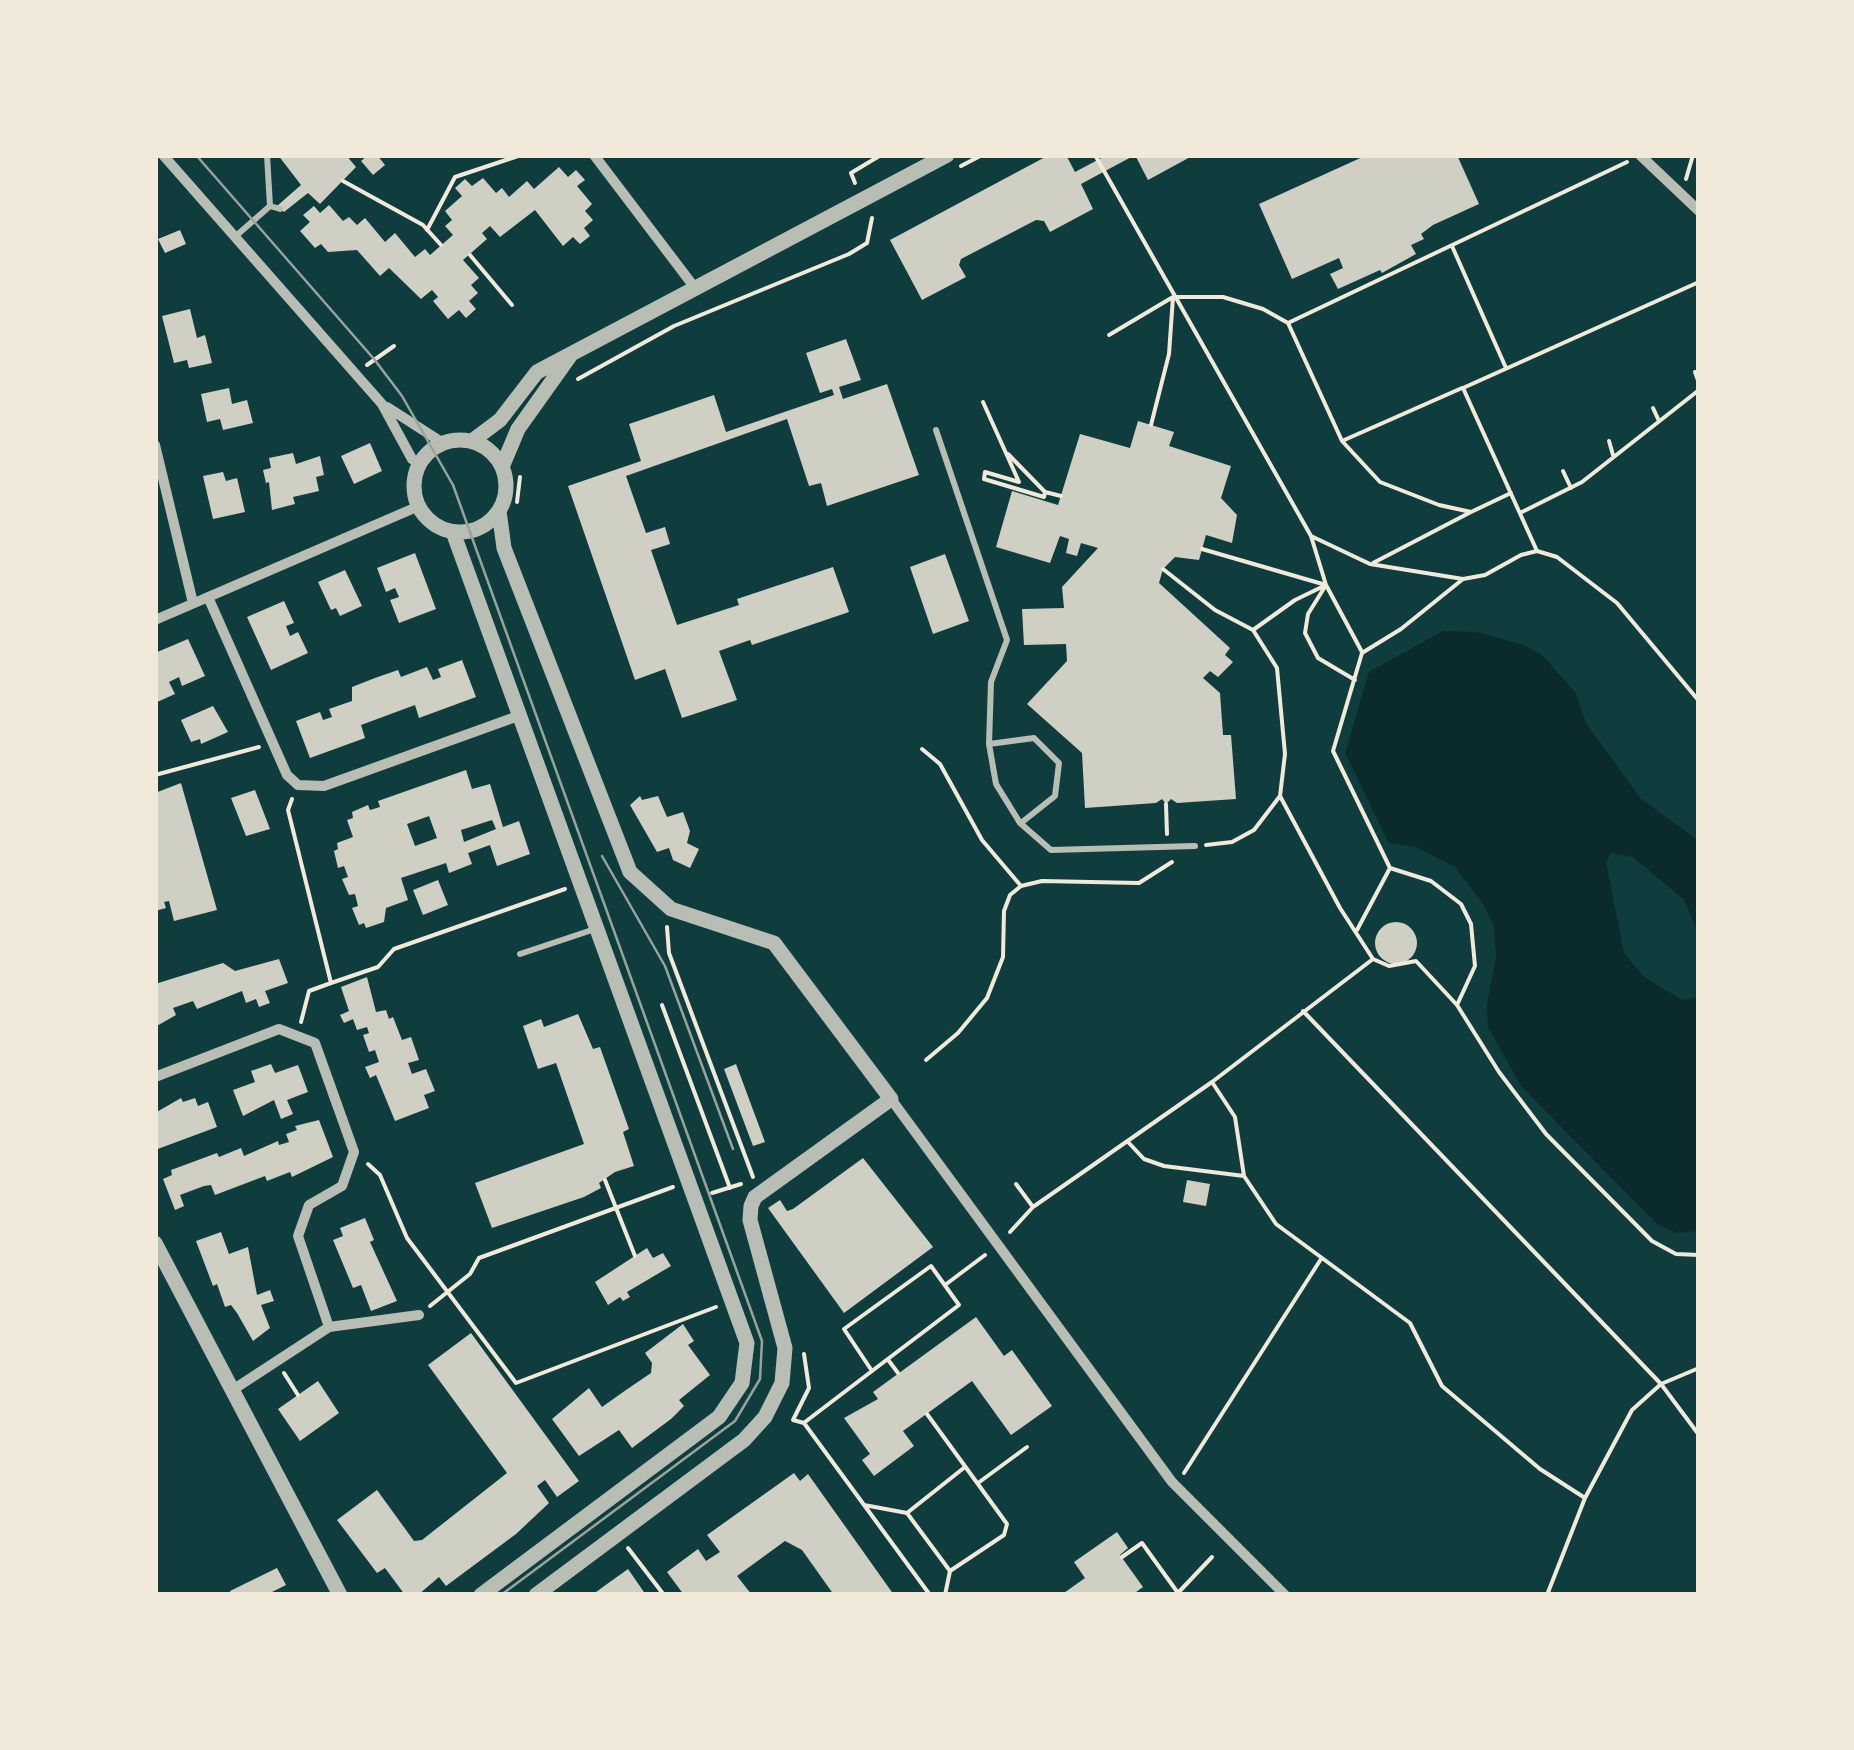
<!DOCTYPE html>
<html>
<head>
<meta charset="utf-8">
<style>
	body { margin:0 }
	#map { position:relative; width:1854px; height:1750px; overflow:hidden; background:#0f3d3e; font-family:Georgia,serif }
	canvas { display:block }
	.frame { position:absolute; inset:0; border:158px solid #f1e9da; pointer-events:none }
</style>
</head>
<body>
<div id="map">
<canvas width="1854" height="1750"></canvas>
<div class="frame"></div>
</div>
<script>
const ctx = document.querySelector('canvas').getContext('2d');
ctx.lineJoin = 'round';
function fill(path, color) { ctx.fillStyle = color; ctx.fill(path, 'evenodd'); }
const poly = rows => new Path2D(rows.map(r => 'M' + r).join(''));
function trace(path, color, width, dash) { ctx.strokeStyle = color; ctx.lineWidth = width; ctx.lineCap = dash ? 'butt' : 'round'; ctx.setLineDash(dash || []); ctx.stroke(path); }
fill(poly([
	[1443,631,1476,632,1524,645,1543,656,1575,692,1586,723,1641,799,1699,841,1699,933,1683,899,1633,857,1611,853,1606,862,1624,953,1644,977,1682,1000,1695,998,1699,982,1699,1228,1695,1231,1677,1233,1658,1225,1521,1086,1488,1027,1487,1004,1496,958,1494,927,1485,907,1455,867,1416,847,1389,843,1345,753,1369,672]
]), '#0a2a2b');
fill(poly([
	[278,155,346,155,356,167,320,204,308,193,284,212,277,206,301,185],
	[368,155,377,155,385,165,373,175,361,161],
	[1049,155,1066,155,1075,172,1107,155,1194,155,1148,180,1135,155,1081,184,1093,209,1050,232,1044,221,1036,220,961,259,959,265,966,277,922,300,890,240],
	[1367,155,1457,155,1479,204,1433,225,1421,234,1424,239,1411,245,1416,254,1382,273,1380,270,1338,289,1330,274,1343,268,1339,258,1292,279,1259,204],
	[559,167,568,177,576,170,585,180,577,186,592,204,585,211,593,220,584,228,590,236,580,244,573,237,563,246,535,210,500,237,490,226,482,233,487,239,463,260,479,278,471,285,478,293,469,301,476,309,466,318,459,310,448,319,433,301,438,297,432,290,421,299,389,268,380,276,357,250,328,252,321,244,315,248,300,231,310,222,303,215,314,206,320,213,329,205,343,221,349,217,357,225,365,218,385,242,395,233,415,257,425,249,430,255,453,235,445,226,452,220,445,211,462,196,455,188,465,179,472,186,483,178,496,193,502,188,509,197,527,181,534,189],
	[180,230,186,244,165,253,158,239],
	[190,309,197,338,205,335,212,363,189,368,187,360,174,363,162,316],
	[846,339,861,380,839,387,843,399,887,384,919,475,827,506,821,483,809,486,787,419,626,476,646,533,665,527,670,544,651,550,677,625,739,605,737,599,833,567,849,612,752,645,750,640,719,651,737,700,682,718,665,669,635,680,568,486,641,461,629,424,714,395,726,432,834,395,832,389,820,393,806,353],
	[229,388,232,404,247,400,253,423,223,430,220,419,207,422,201,394],
	[1138,421,1174,432,1169,446,1231,466,1221,498,1237,515,1232,543,1206,535,1199,560,1175,557,1163,569,1159,583,1230,648,1225,655,1233,662,1218,677,1210,671,1203,678,1220,693,1223,735,1231,735,1236,799,1177,803,1171,799,1166,804,1162,799,1156,803,1085,808,1082,753,1027,704,1067,661,1066,644,1024,645,1022,609,1064,608,1062,587,1098,548,1081,543,1077,556,1066,553,1069,539,1060,536,1050,563,996,547,1012,491,1058,505,1080,434,1130,448],
	[370,443,382,471,354,484,341,456],
	[293,453,296,464,320,456,324,475,316,477,319,491,293,497,295,504,272,510,269,482,266,483,263,470,271,468,269,458],
	[223,472,226,481,237,478,245,512,213,519,203,476],
	[415,553,436,609,399,623,390,600,399,597,395,588,386,592,377,568],
	[945,554,969,621,933,634,910,567],
	[345,570,362,606,340,616,336,608,331,610,318,582],
	[284,601,294,623,286,626,290,636,298,632,308,653,271,670,247,617],
	[188,639,205,676,182,686,179,677,169,682,175,694,155,703,155,653],
	[462,660,476,697,419,718,415,705,361,725,365,738,310,758,296,721,320,712,323,720,332,717,329,709,352,701,352,687,375,678,398,670,401,677,427,667,433,680,441,677,438,669],
	[213,706,228,732,201,744,200,739,191,742,181,720],
	[466,770,472,789,490,784,503,827,519,821,530,854,497,866,490,845,468,853,472,864,449,873,446,863,401,878,408,900,386,908,384,922,366,928,364,923,359,925,352,908,358,906,355,894,349,895,342,879,348,877,344,866,338,868,334,851,338,849,337,843,353,837,347,820,353,818,352,812,368,805,370,810,380,807,378,801],
	[429,816,437,838,415,846,407,824],
	[492,820,496,829,464,842,461,830],
	[181,783,217,910,174,921,169,901,164,902,166,908,155,911,155,793],
	[255,790,270,829,246,836,231,798],
	[640,796,642,800,658,796,667,817,683,812,690,831,687,843,699,849,690,868,673,860,669,848,657,852,630,805],
	[438,880,448,905,423,915,413,890],
	'1375 943a21 21 0 1 1 42 0a21 21 0 1 1-42 0Z',
	[279,959,288,983,265,991,270,1003,259,1007,256,999,246,1003,242,991,197,1009,193,1001,173,1008,176,1015,155,1027,155,984,223,963,235,971],
	[367,977,376,1012,386,1010,389,1019,393,1017,402,1040,411,1037,419,1060,408,1063,412,1074,426,1069,435,1091,424,1095,429,1108,395,1121,376,1075,370,1078,365,1067,379,1062,375,1050,369,1052,363,1035,369,1033,367,1027,357,1030,353,1019,344,1023,340,1015,349,1011,341,987],
	[578,1014,593,1049,600,1047,629,1129,623,1132,634,1166,615,1172,599,1183,601,1188,584,1197,492,1228,475,1183,584,1144,556,1063,538,1069,523,1026,541,1019,544,1027],
	[271,1064,275,1073,298,1065,308,1092,287,1100,293,1114,281,1119,274,1100,243,1116,233,1090,255,1082,251,1071],
	[736,1064,765,1142,753,1146,724,1069],
	[181,1098,183,1102,195,1098,198,1106,208,1102,217,1127,155,1150,155,1113],
	[319,1120,333,1157,292,1177,290,1172,267,1181,265,1176,215,1195,211,1185,204,1186,180,1195,184,1206,175,1210,163,1179,172,1175,171,1170,217,1153,219,1157,241,1148,244,1156,278,1141,279,1145,289,1142,286,1134,297,1130,295,1126],
	[863,1158,933,1247,844,1313,768,1208,780,1200,787,1211,793,1209],
	[1187,1180,1210,1184,1206,1206,1183,1202],
	[365,1218,374,1240,370,1242,397,1301,371,1311,361,1285,353,1288,333,1240,343,1236,340,1228],
	[221,1232,229,1254,248,1247,257,1295,270,1290,274,1301,261,1305,270,1328,253,1341,237,1313,231,1305,225,1307,217,1284,213,1286,196,1241],
	[647,1248,653,1258,663,1253,671,1266,627,1292,630,1297,623,1301,620,1297,608,1305,595,1282],
	[976,1317,1004,1356,1012,1350,1052,1406,1011,1435,972,1381,903,1431,914,1446,874,1476,862,1460,870,1454,844,1418,878,1399,873,1392],
	[683,1324,694,1341,688,1345,710,1375,679,1400,684,1406,671,1419,632,1448,619,1430,579,1456,552,1419,589,1388,602,1407,626,1390,651,1373,652,1363,645,1353],
	[471,1333,579,1481,557,1497,545,1480,537,1486,549,1503,516,1534,446,1586,439,1577,418,1595,405,1595,385,1568,377,1573,337,1520,377,1490,414,1541,422,1540,507,1473,428,1365],
	[318,1381,339,1413,300,1441,278,1409],
	[794,1473,800,1481,808,1474,894,1595,834,1595,802,1550,785,1541,737,1576,752,1595,684,1595,667,1572,698,1549,706,1561,720,1552,707,1535],
	[1117,1532,1128,1548,1120,1555,1143,1587,1132,1595,1061,1595,1085,1578,1074,1562],
	[277,1568,286,1585,266,1595,232,1595,230,1591],
	[628,1569,646,1595,592,1595,607,1584]
]), '#cfcfc3');
trace(poly([
	[1095,155,1311,536,1326,585,1362,652],
	[961,166,982,155],
	[1686,179,1693,155],
	[343,181,423,225,441,245],
	[855,183,851,173,881,155],
	[427,230,455,177,521,155],
	[1452,246,1506,368],
	[470,255,512,305],
	[1288,323,1627,162],
	[1109,335,1173,297,1223,297,1263,309,1288,323,1342,441,1380,482,1439,505,1471,512,1511,493],
	[367,365,394,346],
	[1695,372,1699,383],
	[578,379,674,326,849,254,867,243,872,218],
	[983,402,1019,482,985,472,984,479,1044,497,1045,492,1061,496],
	[1653,408,1659,421],
	[1151,425,1169,354,1173,297],
	[1342,441,1462,388],
	[1609,441,1613,455],
	[1008,454,1045,492],
	[1563,471,1571,488],
	[517,502,520,477],
	[1520,513,1582,482,1699,390],
	[1311,536,1370,564,1463,579,1485,575,1521,555,1537,551,1557,557,1617,603,1699,701],
	[1202,549,1326,585],
	[1537,551,1463,388,1699,282],
	[1373,563,1471,512],
	[1163,569,1215,610,1253,630],
	[1463,579,1401,629,1362,653,1333,751,1390,868,1431,881,1461,904,1471,924,1475,966,1457,1005,1499,1072,1546,1134,1652,1241,1676,1254,1699,1255],
	[1326,585,1308,614,1305,633,1318,658,1355,680],
	[922,749,940,764,982,840,1021,886],
	[155,775,259,747],
	[1280,796,1340,908,1373,959,1389,966,1416,961,1457,1005],
	[292,799,288,810,331,983,378,967,394,949,565,889],
	[1166,804,1167,834],
	[1206,845,1232,842,1254,830,1280,796,1285,754,1277,668,1253,630,1295,600,1326,585],
	[667,927,669,953,753,1177],
	[1357,930,1390,868],
	[662,1005,730,1188],
	[1303,1011,1661,1384,1699,1435],
	[301,1022,309,991,331,983],
	[926,1060,958,1033,987,998,1003,957,1004,911,1010,895,1021,886,1042,881,1139,883,1172,862],
	[1212,1082,1235,1117,1244,1176,1276,1224,1410,1323,1442,1386,1540,1469,1585,1498],
	[1128,1142,1144,1159,1164,1166,1244,1176],
	[368,1164,380,1175,407,1238,516,1383,716,1307],
	[605,1180,635,1256],
	[1016,1184,1033,1207],
	[712,1193,741,1184],
	[1010,1232,1033,1207,1212,1082,1373,959],
	[945,1285,985,1255],
	[430,1306,470,1274,479,1258,673,1187],
	[804,1354,809,1388,793,1420,804,1423,930,1595],
	[889,1361,898,1373],
	[284,1373,298,1395],
	[927,1414,1007,1524,1004,1535,950,1571,945,1595],
	[805,1422,872,1371,959,1305,931,1266,844,1329,872,1371],
	[1184,1473,1321,1259],
	[978,1483,1027,1447],
	[864,1505,907,1513,950,1571],
	[907,1513,965,1467],
	[628,1548,664,1595],
	[1122,1557,1142,1543,1178,1593],
	[1176,1595,1212,1557],
	[1547,1595,1585,1498,1632,1410,1661,1384,1699,1368]
]), '#f1e9da', 4);
trace(poly([
	[270,206,280,209],
	[237,235,270,206,267,155],
	[936,430,1007,640,991,682,989,744,996,784,1020,823,1051,850,1195,846],
	[989,744,1034,738,1059,763,1055,796,1021,823],
	[520,954,595,929]
]), '#b8beb3', 6);
trace(poly([
	[163,155,382,404,412,459,420,463],
	[594,155,695,288],
	[1640,155,1699,211],
	[387,407,443,443],
	[155,445,193,603],
	[208,597,287,775,298,785,324,786,521,715],
	[155,620,419,506],
	[155,1077,279,1029,315,1043,354,1152,342,1186,309,1205,298,1236,329,1327],
	[891,1099,1172,1482,1285,1595],
	[231,1391,329,1327,419,1315]
]), '#b8beb3', 10);
trace(poly([
	'414 486a46 46 0 1 1 92 0a46 46 0 1 1-92 0Z',
	[472,441,500,420,537,372,947,155],
	[502,467,518,429,570,356],
	[499,511,504,548,630,872,671,909,774,943,891,1099,755,1197,751,1206,750,1220,785,1348,782,1383,765,1417,744,1440,536,1595],
	[453,532,747,1343,742,1383,719,1417,481,1595],
	[155,1243,340,1595]
]), '#b8beb3', 15);
trace(poly([
	[196,155,374,359,402,396,453,485,762,1341,760,1379,735,1421,501,1595],
	[602,856,665,966,733,1149]
]), '#97a49c', 2.5);
</script>
</body>
</html>
